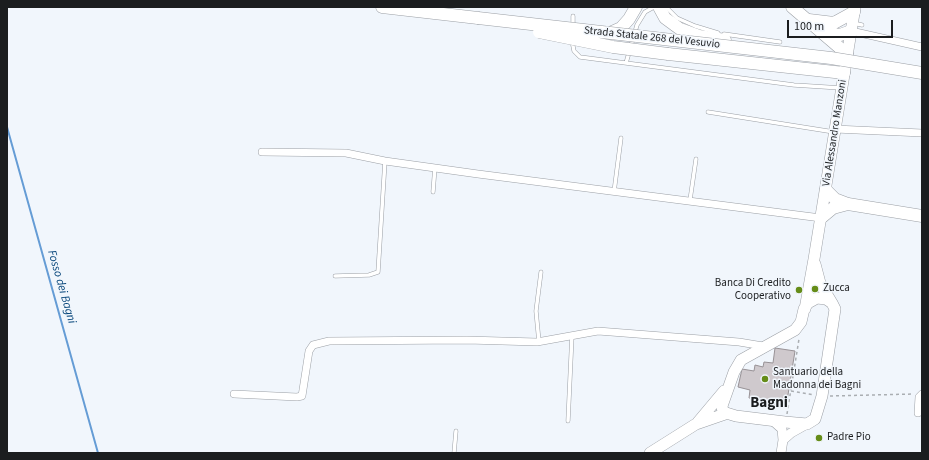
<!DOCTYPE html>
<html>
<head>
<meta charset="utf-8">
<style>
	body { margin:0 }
	#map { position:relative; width:929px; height:460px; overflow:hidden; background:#f1f6fc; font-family:"Source Sans 3",sans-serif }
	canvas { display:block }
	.frame { position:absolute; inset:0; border:8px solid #1b1d1f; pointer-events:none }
	.scale { position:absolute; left:787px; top:20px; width:106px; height:18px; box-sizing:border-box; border:2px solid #1b1d1f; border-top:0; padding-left:5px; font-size:12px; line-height:14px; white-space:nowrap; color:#1b1d1f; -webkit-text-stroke:3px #f1f6fc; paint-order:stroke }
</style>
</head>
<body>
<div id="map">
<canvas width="929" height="460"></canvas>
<div class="frame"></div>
<div class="scale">100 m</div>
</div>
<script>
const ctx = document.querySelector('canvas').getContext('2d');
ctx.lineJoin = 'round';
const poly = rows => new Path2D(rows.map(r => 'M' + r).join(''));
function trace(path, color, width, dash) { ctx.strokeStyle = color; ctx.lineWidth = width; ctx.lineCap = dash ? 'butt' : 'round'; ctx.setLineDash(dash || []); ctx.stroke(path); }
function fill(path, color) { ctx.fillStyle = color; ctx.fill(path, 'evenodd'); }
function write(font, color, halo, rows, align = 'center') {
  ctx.font = font + ' "Source Sans 3",sans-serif'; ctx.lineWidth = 3; ctx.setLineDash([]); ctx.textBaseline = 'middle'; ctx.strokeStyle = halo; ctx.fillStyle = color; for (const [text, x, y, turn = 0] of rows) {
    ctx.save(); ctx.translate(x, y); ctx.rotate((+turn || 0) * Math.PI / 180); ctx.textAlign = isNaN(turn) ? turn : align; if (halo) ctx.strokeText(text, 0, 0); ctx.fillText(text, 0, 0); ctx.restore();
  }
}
trace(poly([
	[7,127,98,453]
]), '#659cd5', 2);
const building = poly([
	[775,348,795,351,787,401,781,400,779,407,774,407,775,402,749,398,750,390,738,387,742,369,754,371,755,365,763,367,764,362,773,363,775,348]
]);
fill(building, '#cfc9cd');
trace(building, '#979195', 1);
const lane = poly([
	[666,7,677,18,695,26,718,33],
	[853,23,862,25],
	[573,27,573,16],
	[724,34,780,42],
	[572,41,574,51,580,57,794,85,841,88],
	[626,63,637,25,645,12,654,7],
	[708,112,834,132],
	[433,192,435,167],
	[614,192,621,138],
	[690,200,696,159],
	[335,276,369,275,378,272,385,161],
	[539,342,536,311,541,272],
	[568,421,572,335],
	[454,453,456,431]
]);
const street = poly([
	[851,31,922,47],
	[835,129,922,133],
	[262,152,346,153,385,161,478,174,821,218],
	[234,394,297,397,302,396,309,351,313,345,329,341,467,340,537,342,598,331,739,342,763,346],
	[918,413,919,397,922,394]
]);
const secondary = poly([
	[773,421,782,429,783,440,781,453],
	[783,440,791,433,807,424]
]);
const primary = poly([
	[815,264,820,283,832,303],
	[817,298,826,299,832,303,835,309,822,396,815,419,807,424,785,422,736,416,723,412,722,406,734,372,741,360,795,330,801,322,804,309,808,303,817,298],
	[805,309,814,259,855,7],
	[698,422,724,391],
	[650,453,696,424,725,414]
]);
const highway = poly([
	[382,7,478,18],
	[659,7,665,18,680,29,699,36,725,40],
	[792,7,847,54],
	[809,20,834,23,854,12],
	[610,33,621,28,629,19,636,7],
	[824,33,840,35,851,31],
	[668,54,844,73],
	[826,190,835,199,848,204,922,216],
	[821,218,833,208,848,204]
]);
trace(lane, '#9b9fa5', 4.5);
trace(street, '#9b9fa5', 8);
trace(secondary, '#9b9fa5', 10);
trace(primary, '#9b9fa5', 12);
trace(highway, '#9b9fa5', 13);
trace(poly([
	[791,391,814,395],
	[830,396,914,394],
	[787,414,799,339]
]), '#aaaeb2', 1.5, [3, 3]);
trace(lane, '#fff', 3.5);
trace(street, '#fff', 7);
trace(secondary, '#fff', 9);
trace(primary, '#fff', 11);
trace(highway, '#fff', 12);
const highwayBridge = poly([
	[478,18,831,58,922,73],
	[539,32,613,47,668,54]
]);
trace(highwayBridge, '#9b9fa5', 13, []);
trace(highwayBridge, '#fff', 12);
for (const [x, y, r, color] of [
	[815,289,4,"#658c18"],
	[799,290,4,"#658c18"],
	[765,379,4,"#658c18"],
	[819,438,4,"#658c18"]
]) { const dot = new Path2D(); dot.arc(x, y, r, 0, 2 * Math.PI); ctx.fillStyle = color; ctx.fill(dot); trace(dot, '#f1f6fc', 1.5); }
write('11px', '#1b1d1f', '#f1f6fc', [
	["Strada Statale 268 del Vesuvio",652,38,6],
	["Via Alessandro Manzoni",835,133,-81]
]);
write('11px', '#1b1d1f', '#f1f6fc', [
	["Banca Di Credito",791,284,"right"],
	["Cooperativo",791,297,"right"],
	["Zucca",823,289],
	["Santuario della",773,373],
	["Madonna dei Bagni",773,386],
	["Padre Pio",827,438]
], 'left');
write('italic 12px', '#06457a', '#f1f6fc', [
	["Fosso dei Bagni",61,287,74]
]);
write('bold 15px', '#1b1d1f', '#f1f6fc', [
	["Bagni",769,404]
]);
</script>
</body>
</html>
